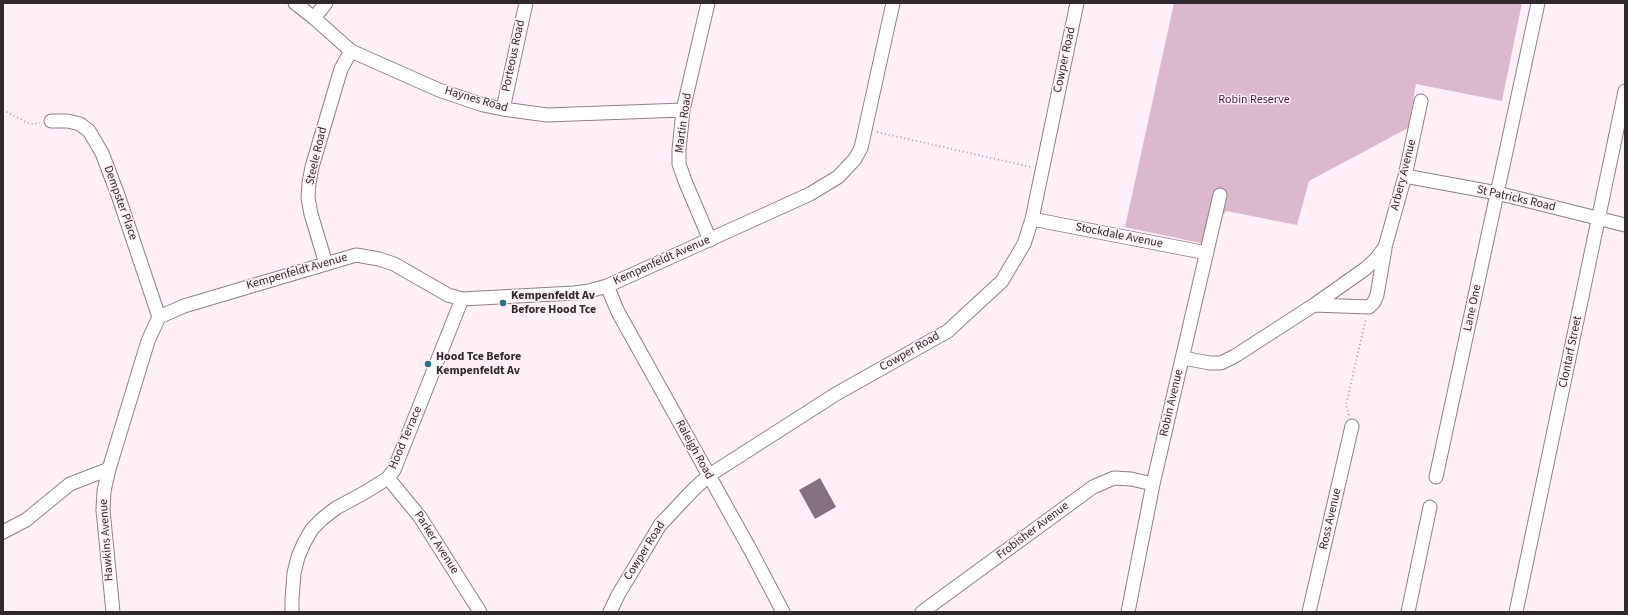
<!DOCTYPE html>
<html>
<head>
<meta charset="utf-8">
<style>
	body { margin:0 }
	#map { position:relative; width:1628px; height:615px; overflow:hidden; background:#fff0f8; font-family:"Source Sans 3",sans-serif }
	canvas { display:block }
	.frame { position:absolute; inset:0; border:4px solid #30292d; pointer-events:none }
</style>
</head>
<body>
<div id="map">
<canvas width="1628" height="615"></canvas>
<div class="frame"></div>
</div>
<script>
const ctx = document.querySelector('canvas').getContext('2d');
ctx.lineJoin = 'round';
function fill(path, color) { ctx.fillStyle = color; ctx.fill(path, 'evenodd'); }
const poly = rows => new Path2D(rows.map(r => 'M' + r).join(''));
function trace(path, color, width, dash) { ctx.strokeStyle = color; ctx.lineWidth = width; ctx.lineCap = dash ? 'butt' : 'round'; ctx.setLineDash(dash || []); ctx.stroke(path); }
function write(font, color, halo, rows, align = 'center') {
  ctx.font = font + ' "Source Sans 3",sans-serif'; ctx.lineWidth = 3; ctx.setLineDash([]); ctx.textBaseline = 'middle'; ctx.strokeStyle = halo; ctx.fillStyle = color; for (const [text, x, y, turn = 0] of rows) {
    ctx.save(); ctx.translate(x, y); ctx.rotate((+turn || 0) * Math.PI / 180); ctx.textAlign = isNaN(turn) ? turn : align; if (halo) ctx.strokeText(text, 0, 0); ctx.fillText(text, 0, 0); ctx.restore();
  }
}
fill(poly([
	[1174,3,1522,3,1502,101,1416,84,1408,128,1309,181,1297,225,1226,211,1205,244,1125,227]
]), '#dbb8cb');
fill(poly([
	[820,478,836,507,815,519,799,490]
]), '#82727b');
const minor = poly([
	[295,3,314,18,351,51,439,90,483,105,503,109,547,115,683,110],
	[708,3,683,110,679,150,679,164,685,181,710,240],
	[314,18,326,3],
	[503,109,526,3],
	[51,121,68,121,80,124,89,131,95,141,102,153,118,195,159,317],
	[1405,176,1497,193,1625,225],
	[1032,219,1207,253],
	[326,264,311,214,308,198,309,183,312,167,341,69,351,51],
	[607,286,618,312,751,551,783,612],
	[1314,305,1369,307,1374,302,1377,295,1385,249],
	[1183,358,1210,363,1221,363,1235,356,1314,305,1365,269,1376,259,1385,247,1405,176,1421,101],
	[109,469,104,491,103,510,113,612],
	[1436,477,1538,3],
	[388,478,420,517,480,612],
	[3,532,26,520,70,484,109,469,148,341,159,317,184,306,356,255,379,259,394,264,448,295,462,299,574,293,589,291,607,286,810,194,838,177,855,159,861,148,893,3],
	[292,612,292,599,294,573,298,557,304,543,312,529,322,519,336,508,364,493,388,478,394,470,462,299],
	[610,612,618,595,660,525,692,491,708,476,836,394,948,331,1002,281,1024,244,1032,219,1077,3],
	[922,612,1093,487,1114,478,1131,479,1153,484],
	[1128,612,1153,484,1220,195],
	[1309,612,1352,426],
	[1408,612,1430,507],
	[1516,612,1625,91]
]);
trace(minor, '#8f7f88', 15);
trace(poly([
	[3,110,30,124,40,123],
	[877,132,1031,167],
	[1349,415,1346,405,1366,318]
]), '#aa9ea4', 2, [1, 3]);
trace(minor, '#fff', 13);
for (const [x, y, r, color] of [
	[503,303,4,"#2b727e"],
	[428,364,4,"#2b727e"]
]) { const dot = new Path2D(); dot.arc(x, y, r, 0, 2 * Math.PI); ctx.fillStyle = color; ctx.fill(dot); trace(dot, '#fff0f8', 1.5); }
write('12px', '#30292d', '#fff0f8', [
	["Porteous Road",514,56,-78],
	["Cowper Road",1065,60,-78],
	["Haynes Road",476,100,16],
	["Martin Road",684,123,-82],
	["Steele Road",317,156,-77],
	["Arbery Avenue",1404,175,-76],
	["St Patricks Road",1516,199,13],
	["Dempster Place",120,203,70],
	["Stockdale Avenue",1119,236,11],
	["Kempenfeldt Avenue",662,261,-24],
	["Kempenfeldt Avenue",297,272,-16],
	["Lane One",1473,308,-78],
	["Cowper Road",910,352,-30],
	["Clontarf Street",1571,352,-78],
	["Robin Avenue",1172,403,-77],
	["Hood Terrace",406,438,-67],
	["Raleigh Road",694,450,61],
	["Ross Avenue",1331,519,-77],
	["Frobisher Avenue",1033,531,-37],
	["Hawkins Avenue",107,540,-94],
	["Parker Avenue",436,543,57],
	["Cowper Road",645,551,-58]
]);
write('12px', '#4d183b', '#fff0f8', [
	["Robin Reserve",1254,100]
]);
write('bold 12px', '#30292d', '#fff0f8', [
	["Kempenfeldt Av",511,296],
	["Before Hood Tce",511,310],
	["Hood Tce Before",436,357],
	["Kempenfeldt Av",436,371]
], 'left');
</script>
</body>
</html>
